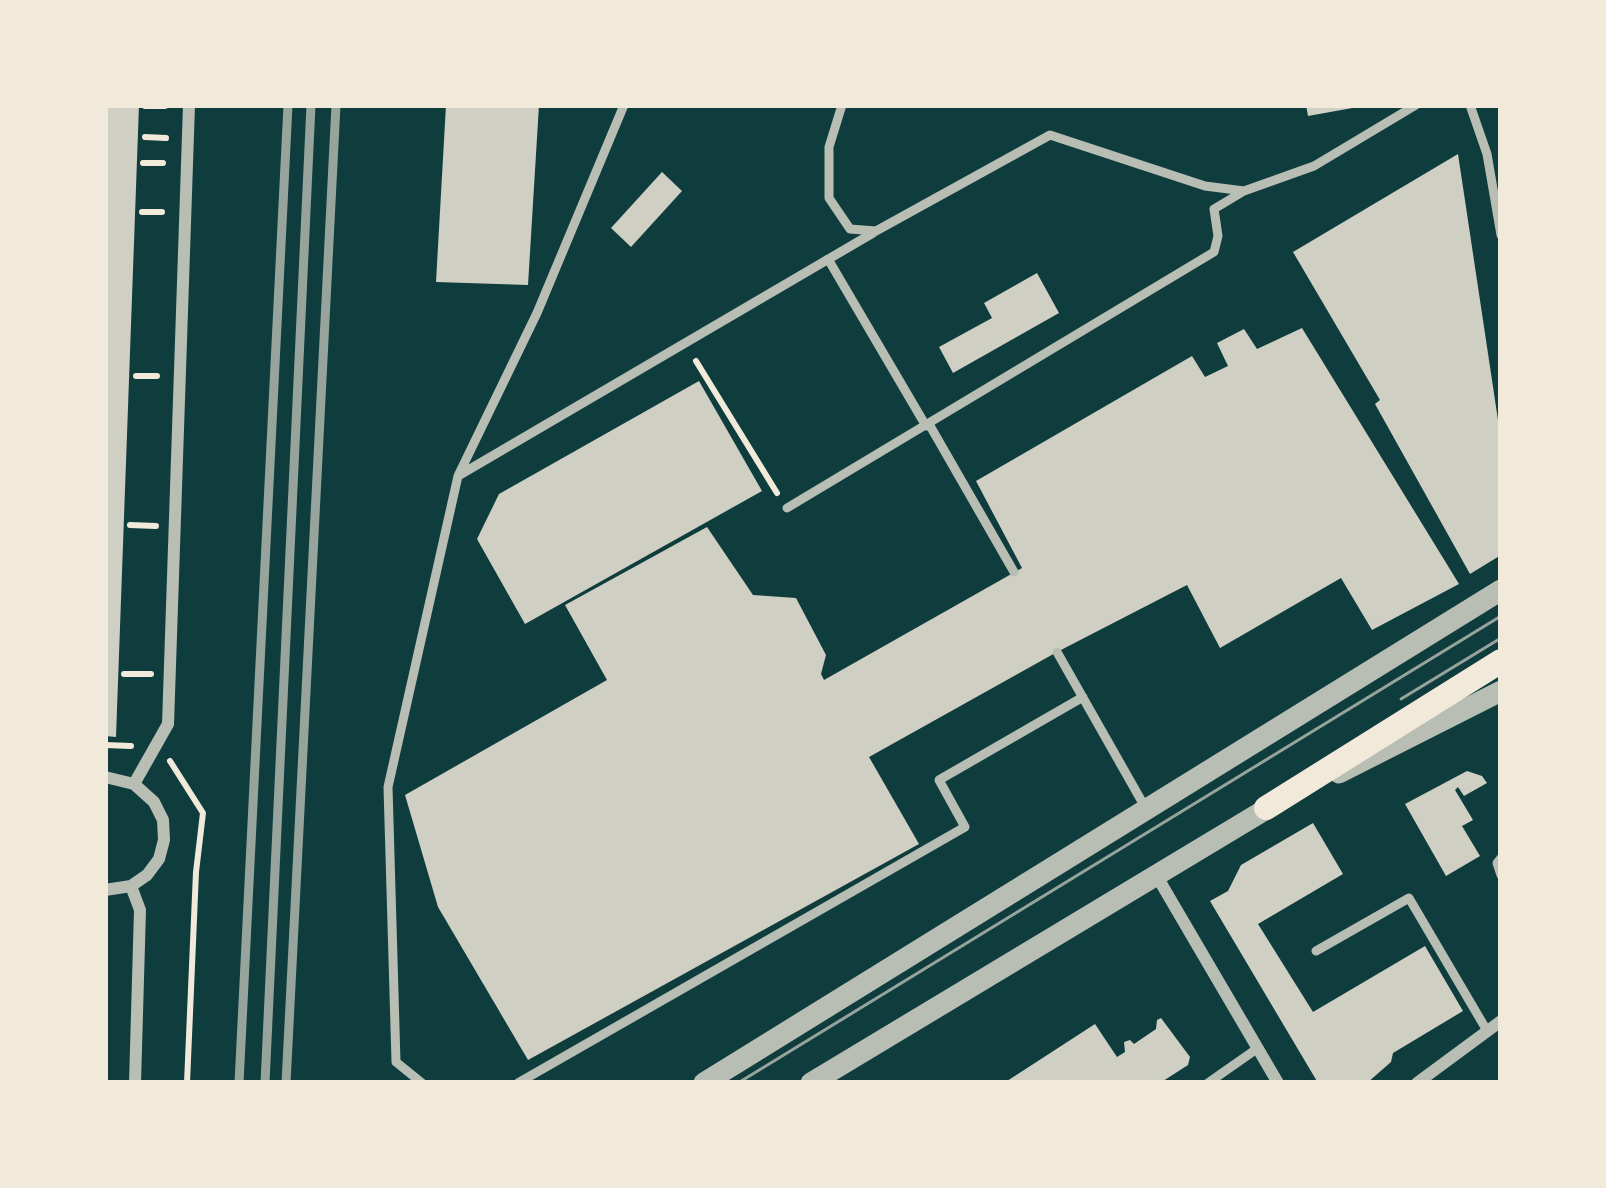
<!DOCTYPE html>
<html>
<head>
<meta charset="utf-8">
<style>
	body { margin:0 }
	#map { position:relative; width:1606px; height:1188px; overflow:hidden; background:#0f3d3e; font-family:"Roboto Serif",serif }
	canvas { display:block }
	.frame { position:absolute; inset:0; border:108px solid #f1e9da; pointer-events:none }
</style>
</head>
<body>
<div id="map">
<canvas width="1606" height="1188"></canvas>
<div class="frame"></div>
</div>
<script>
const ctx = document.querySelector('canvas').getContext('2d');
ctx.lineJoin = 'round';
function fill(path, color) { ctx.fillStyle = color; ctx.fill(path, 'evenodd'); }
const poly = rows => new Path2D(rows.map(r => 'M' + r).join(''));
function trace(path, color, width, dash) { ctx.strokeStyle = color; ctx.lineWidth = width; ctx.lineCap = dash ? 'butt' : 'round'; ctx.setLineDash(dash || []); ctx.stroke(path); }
fill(poly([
	[105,105,139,105,116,737,105,736],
	[446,105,539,105,528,285,436,282],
	[1306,105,1357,105,1358,107,1308,116],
	[1458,154,1501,440,1501,555,1470,574,1375,404,1380,400,1293,252],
	[662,172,682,191,631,247,611,228],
	[1037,273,1059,313,953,373,939,347,992,318,984,303],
	[1302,328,1459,584,1372,630,1341,578,1220,648,1187,585,1057,652,869,757,919,844,528,1060,438,907,405,795,607,680,565,605,707,527,753,595,796,598,826,655,821,674,824,680,1022,568,976,481,1192,356,1205,377,1228,366,1217,343,1244,329,1257,349],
	[699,381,762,491,525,624,477,539,499,494],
	[1467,771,1482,776,1487,783,1464,796,1458,787,1455,790,1473,820,1462,826,1480,856,1446,876,1405,804],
	[1313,823,1343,874,1258,924,1313,1012,1425,946,1463,1011,1393,1053,1391,1062,1367,1083,1318,1083,1210,901,1228,891,1241,865],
	[1161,1018,1190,1057,1188,1065,1160,1083,1004,1083,1095,1024,1117,1057,1125,1052,1124,1042,1130,1040,1134,1044,1156,1029,1157,1020]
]), '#cfcfc3');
trace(poly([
	[145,106,165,106],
	[145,137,166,138],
	[143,163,163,163],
	[142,212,162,212],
	[696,361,777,493],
	[136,376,157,376],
	[130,525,156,526],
	[124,674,151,674],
	[105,745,131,746],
	[170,761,203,813,196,872,187,1083]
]), '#f1e9da', 6);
trace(poly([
	[842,105,829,147,829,198,850,229,876,231,1050,135,1205,186,1244,191,1314,166,1416,105],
	[1470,105,1487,154,1501,235],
	[828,259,926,426],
	[929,424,1014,572],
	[458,476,873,233],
	[787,508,1214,252,1218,236,1214,209,1244,191],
	[1057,652,1145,807],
	[1501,858,1497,863,1501,875],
	[1316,951,1409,898,1486,1029],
	[422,1083,396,1062,388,787,458,476,537,313,624,105],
	[518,1083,965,827,939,780,1083,697],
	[1208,1083,1258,1048]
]), '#b8beb3', 9);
trace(poly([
	[105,777,134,784,154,802,163,820,164,840,159,859,147,875,131,886,105,890],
	[134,784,168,724,189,105],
	[1155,873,1278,1083],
	[131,886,140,910,135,1083],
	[1417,1083,1501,1021]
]), '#b8beb3', 12);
trace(poly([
	[1339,773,1501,691],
	[704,1083,1501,590],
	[811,1083,1278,802]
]), '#b8beb3', 21);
trace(poly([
	[1266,808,1501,661]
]), '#f1e9da', 24);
trace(poly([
	[1401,699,1501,638],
	[738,1083,1501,616]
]), '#97a49c', 3);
trace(poly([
	[239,1083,288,105],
	[265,1083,311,105],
	[286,1083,336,105]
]), '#97a49c', 9);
</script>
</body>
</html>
